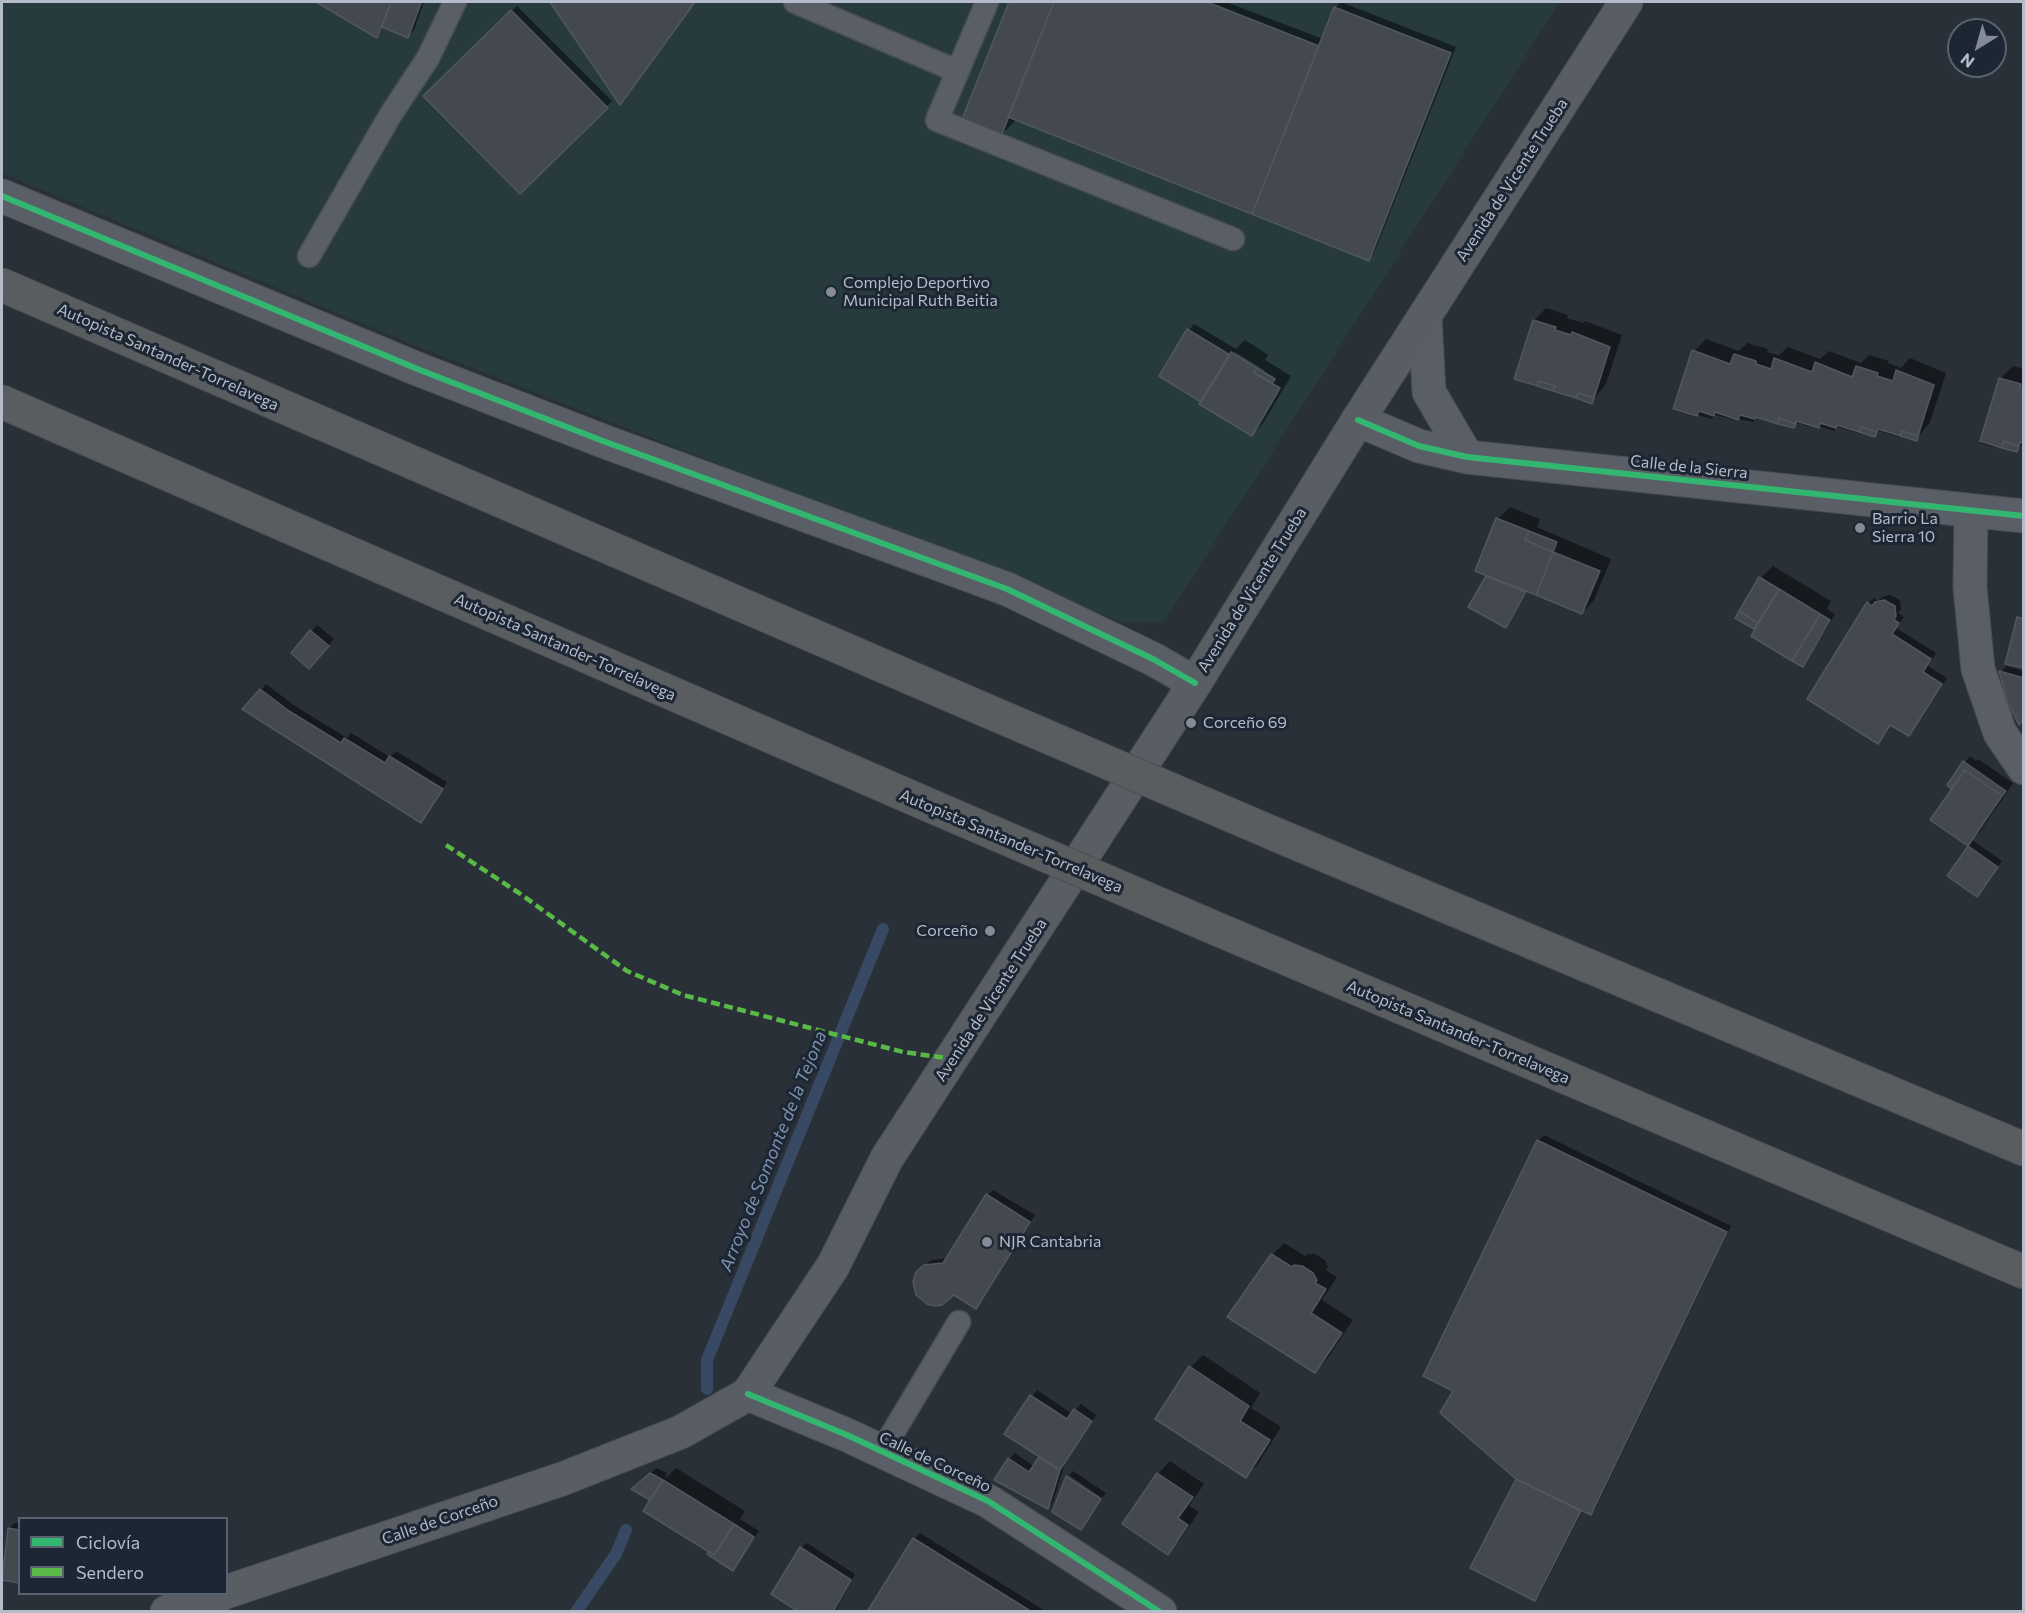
<!DOCTYPE html>
<html>
<head>
<meta charset="utf-8">
<style>
	body { margin:0 }
	#map { position:relative; width:2025px; height:1613px; overflow:hidden; background:#2a3038; font-family:Commissioner,sans-serif }
	canvas { display:block }
	.frame { position:absolute; inset:0; border:3px solid #b4bcc9; pointer-events:none }
	.legend { position:absolute; left:18px; top:1517px; width:210px; height:78px; box-sizing:border-box; background:#1d2633; border:2px solid #59626f; margin:0; padding:8px 10px; list-style:none; font-size:18px; color:#b4bcc9 }
	.legend li { display:flex; align-items:center; gap:12px; height:30px }
	.legend b { width:30px; border:2px solid #59626f }
	.north { position:absolute; left:1947px; top:18px; width:60px; height:60px; box-sizing:border-box; background:#1d2633; border:2px solid #59626f; border-radius:50%; rotate:217deg; font-size:16px; font-weight:700; line-height:24px; text-align:center; color:#b4bcc9 }
	.north::after { content:''; display:block; margin:auto; width:21px; height:27px; background:#848b96; clip-path:polygon(50% 0,100% 100%,50% 72%,0 100%) }
</style>
</head>
<body>
<div id="map">
<canvas width="2025" height="1613"></canvas>
<div class="frame"></div>
<ul class="legend">
<li><b style="height:8px;background:#33b770"></b>Ciclovía</li>
<li><b style="height:8px;background:#58b947"></b>Sendero</li>
</ul>
<div class="north">N</div>
</div>
<script>
const ctx = document.querySelector('canvas').getContext('2d');
ctx.lineJoin = 'round';
function fill(path, color) { ctx.fillStyle = color; ctx.fill(path, 'evenodd'); }
const poly = rows => new Path2D(rows.map(r => 'M' + r).join(''));
function trace(path, color, width, dash) { ctx.strokeStyle = color; ctx.lineWidth = width; ctx.lineCap = dash ? 'butt' : 'round'; ctx.setLineDash(dash || []); ctx.stroke(path); }
function write(font, color, halo, rows, align = 'center') {
  ctx.font = font + ' Commissioner,sans-serif'; ctx.lineWidth = 6; ctx.setLineDash([]); ctx.textBaseline = 'middle'; ctx.strokeStyle = halo; ctx.fillStyle = color; for (const [text, x, y, turn = 0] of rows) {
    ctx.save(); ctx.translate(x, y); ctx.rotate((+turn || 0) * Math.PI / 180); ctx.textAlign = isNaN(turn) ? turn : align; if (halo) ctx.strokeText(text, 0, 0); ctx.fillText(text, 0, 0); ctx.restore();
  }
}
fill(poly([
	[2,2,1560,2,1163,623,1122,622,409,343,2,173]
]), '#273a3e');
fill(poly([
	[319,2,424,2,414,30,408,36,384,26,377,36],
	[552,2,695,2,620,103],
	[1010,2,1226,2,1323,39,1335,8,1341,2,1456,47,1374,253,1368,259,1017,119,999,137,962,123],
	[517,6,612,101,520,192,425,96],
	[1546,308,1568,315,1567,318,1583,323,1585,321,1622,335,1606,384,1592,402,1539,385,1536,387,1524,383,1534,321],
	[1194,324,1236,349,1245,340,1268,355,1265,360,1291,376,1264,422,1252,434,1161,375,1189,330],
	[1235,352,1264,370,1263,373,1233,354],
	[1706,339,1739,351,1747,343,1768,349,1767,352,1779,355,1788,347,1820,359,1829,351,1861,363,1869,355,1889,361,1888,363,1901,368,1910,358,1946,373,1930,422,1916,439,1902,434,1899,437,1879,431,1875,435,1864,432,1861,434,1838,427,1834,431,1812,424,1810,427,1798,423,1794,427,1759,416,1753,422,1739,419,1737,421,1716,415,1712,419,1698,415,1696,417,1672,410,1676,404,1694,351],
	[2013,366,2024,369,2024,446,2022,445,2016,450,1996,444,1993,447,1981,443,2001,378],
	[1510,507,1540,519,1537,527,1611,559,1594,600,1582,613,1528,591,1511,620,1506,626,1488,577,1489,575,1498,519],
	[1773,566,1831,601,1827,609,1835,614,1808,659,1802,665,1759,623,1754,628,1761,578],
	[1890,595,1900,600,1901,609,1898,613,1904,617,1896,628,1936,653,1928,666,1947,678,1914,729,1909,735,1891,724,1878,742,1868,603,1874,598,1878,601,1882,597],
	[317,625,334,639,315,661,293,653],
	[2006,666,2024,671,2024,718,2001,672],
	[266,684,295,706,347,738,351,733,390,757,396,751,447,782,427,816,421,821,261,690],
	[1970,756,1976,761,1978,759,2013,783,1980,832,1972,840,2002,861,1977,895,1949,876,1970,846,1932,820,1953,789,1949,785],
	[1544,1135,1731,1226,1596,1508,1591,1513,1583,1510,1540,1594,1534,1599,1472,1568,1517,1479,1455,1391,1538,1141],
	[993,1190,1035,1215,981,1301,975,1307,954,1294,948,1300,935,1305,917,1273,931,1260,948,1258,987,1195],
	[1284,1243,1305,1256,1308,1254,1315,1254,1325,1260,1328,1267,1326,1270,1337,1277,1322,1300,1353,1320,1327,1359,1315,1371,1272,1255],
	[1203,1355,1260,1393,1251,1408,1281,1427,1258,1464,1246,1476,1191,1367],
	[1037,1390,1072,1414,1081,1404,1096,1415,1065,1463,1053,1502,1048,1508,1009,1459,1015,1453,1035,1467,1041,1456,1006,1434],
	[1170,1461,1204,1484,1189,1506,1199,1512,1179,1541,1167,1553,1124,1524,1158,1474],
	[656,1468,667,1473,665,1479,676,1468,745,1511,740,1519,759,1531,733,1569,652,1500,633,1488],
	[1073,1471,1106,1493,1102,1498,1069,1475],
	[15,1523,20,1523,20,1582,2,1579,10,1528],
	[920,1533,1047,1612,869,1612,914,1539],
	[807,1543,855,1574,835,1612,802,1612,801,1548]
]), '#0007');
trace(poly([
	[707,1389,707,1360,883,929],
	[576,1612,616,1554,626,1530]
]), '#384963', 12);
const building = poly([
	[316,2,391,2,377,38,316,2],
	[391,2,417,2,421,3,408,38,382,27,391,2],
	[550,2,695,2,620,105,550,2],
	[1009,2,1054,2,1000,139,960,124,1009,2],
	[1054,2,1207,2,1319,46,1252,214,1008,117,1054,2],
	[1334,7,1451,53,1369,261,1252,214,1334,7],
	[511,10,608,108,520,194,423,96,511,10],
	[1533,320,1556,327,1555,330,1571,335,1572,332,1610,347,1594,398,1578,393,1576,398,1553,391,1555,386,1539,381,1537,386,1514,379,1533,320],
	[1187,329,1230,355,1201,402,1159,376,1187,329],
	[1692,350,1730,364,1734,354,1756,361,1756,364,1771,369,1774,358,1812,372,1815,362,1852,377,1856,366,1878,373,1877,376,1893,381,1896,370,1934,385,1918,436,1902,431,1901,436,1878,429,1877,432,1862,427,1859,432,1837,425,1836,428,1820,423,1819,428,1796,421,1796,424,1779,418,1778,424,1756,417,1755,419,1740,415,1738,420,1715,412,1714,416,1699,411,1697,416,1673,409,1692,350],
	[1231,352,1257,368,1254,373,1280,388,1252,436,1199,404,1231,352],
	[1257,368,1275,379,1272,383,1254,373,1257,368],
	[1999,378,2021,384,2020,387,2024,388,2024,444,2020,442,2019,446,2004,441,2002,448,1980,441,1999,378],
	[1539,381,1555,386,1553,391,1537,386,1539,381],
	[1578,393,1594,398,1592,404,1576,398,1578,393],
	[1779,418,1796,424,1794,428,1778,424,1779,418],
	[1862,427,1877,432,1875,437,1859,432,1862,427],
	[1902,431,1918,436,1917,441,1901,436,1902,431],
	[2004,441,2019,446,2017,452,2002,448,2004,441],
	[1496,518,1529,531,1525,540,1553,552,1536,595,1475,571,1496,518],
	[1529,531,1557,542,1553,552,1525,540,1529,531],
	[1553,552,1600,571,1582,614,1536,595,1553,552],
	[1486,576,1526,592,1506,628,1468,607,1486,576],
	[1759,577,1779,589,1758,623,1739,611,1759,577],
	[1779,589,1820,614,1792,661,1751,636,1779,589],
	[1884,600,1895,606,1896,616,1894,620,1899,623,1892,634,1931,659,1923,672,1942,684,1909,736,1890,725,1878,744,1807,699,1867,602,1872,606,1875,602,1884,600],
	[1739,611,1758,623,1754,629,1735,618,1739,611],
	[1820,614,1830,620,1803,667,1792,661,1820,614],
	[2017,617,2024,619,2024,668,2005,664,2017,617],
	[310,630,329,646,309,669,291,653,310,630],
	[1999,671,2024,678,2024,718,2019,725,2008,703,1999,671],
	[260,689,289,711,341,743,344,738,385,763,389,756,443,789,421,823,242,709,260,689],
	[1963,761,2006,791,2002,796,1965,770,1951,789,1947,785,1963,761],
	[1965,770,2002,796,1968,846,1930,820,1965,770],
	[1968,846,1998,867,1977,897,1947,876,1968,846],
	[1537,1140,1727,1232,1591,1515,1516,1479,1440,1413,1453,1391,1423,1376,1537,1140],
	[986,1194,1030,1222,976,1309,954,1295,942,1305,935,1306,927,1304,916,1295,913,1282,916,1272,924,1265,943,1263,986,1194],
	[1271,1254,1292,1267,1294,1265,1302,1266,1313,1273,1317,1280,1315,1283,1326,1289,1311,1313,1342,1333,1315,1373,1227,1317,1271,1254],
	[1189,1366,1249,1406,1240,1421,1270,1440,1246,1478,1155,1419,1189,1366],
	[1030,1395,1067,1419,1074,1409,1092,1421,1060,1470,1004,1434,1030,1395],
	[1039,1457,1060,1470,1048,1509,994,1480,1008,1458,1029,1472,1039,1457],
	[650,1473,663,1480,650,1500,631,1489,650,1473],
	[1157,1473,1193,1497,1178,1518,1188,1525,1168,1555,1122,1524,1157,1473],
	[1066,1476,1101,1499,1081,1530,1052,1512,1066,1476],
	[1516,1479,1581,1511,1535,1601,1470,1568,1516,1479],
	[663,1480,734,1524,714,1555,643,1511,663,1480],
	[734,1524,754,1537,733,1571,707,1554,709,1551,714,1555,734,1524],
	[8,1528,20,1530,20,1583,2,1580,8,1528],
	[913,1538,1032,1612,867,1612,913,1538],
	[800,1547,851,1580,833,1612,799,1612,771,1594,800,1547]
]);
fill(building, '#444950');
trace(building, '#52575f', 1.5);
const service = poly([
	[795,2,957,71],
	[987,2,937,120,1233,239],
	[309,256,391,114,428,58,455,2],
	[882,1451,959,1322]
]);
const minor = poly([
	[2,196,420,370,603,441,1007,589,1153,659,1195,683],
	[1425,317,1429,392,1467,457],
	[1358,420,1419,446,1467,457,2024,516],
	[1971,512,1970,587,1978,669,2000,733,2024,768],
	[748,1394,847,1435,988,1501,1160,1612]
]);
const secondary = poly([
	[226,1592,562,1479,681,1432,748,1394,833,1266,887,1158,1195,683,1358,420,1626,2],
	[167,1612,222,1594]
]);
const motorway = poly([
	[2,285,985,710],
	[2,402,931,806],
	[1277,835,2024,1149],
	[1210,926,2024,1272]
]);
trace(service, '#484c53', 25);
trace(minor, '#484c53', 35);
trace(secondary, '#484c53', 35);
trace(motorway, '#474c53', 35);
trace(service, '#5a5e66', 22);
trace(minor, '#5a5e66', 33);
trace(secondary, '#595d64', 33);
trace(motorway, '#5a5d60', 33);
const motorwayBridge = poly([
	[985,710,1277,835],
	[931,806,1210,926]
]);
trace(motorwayBridge, '#474c53', 35, []);
trace(motorwayBridge, '#5a5d60', 33);
trace(poly([
	[446,845,519,893,627,971,683,995,903,1052,953,1059]
]), '#58b947', 4.5, [9, 4.5]);
trace(poly([
	[2,196,420,370,603,441,1007,589,1153,659,1195,683],
	[1358,420,1419,446,1467,457,2024,516],
	[748,1394,847,1435,988,1501,1160,1612]
]), '#33b770', 6);
for (const [x, y, r, color] of [
	[831,292,6,"#848b96"],
	[1860,528,6,"#848b96"],
	[1191,723,6,"#848b96"],
	[990,931,6,"#848b96"],
	[987,1242,6,"#848b96"]
]) { const dot = new Path2D(); dot.arc(x, y, r, 0, 2 * Math.PI); ctx.fillStyle = color; ctx.fill(dot); trace(dot, '#1d2633', 2); }
write('16px', '#b4bcc9', '#1d2633', [
	["Avenida de Vicente Trueba",1512,180,-57],
	["Autopista Santander-Torrelavega",168,357,24],
	["Calle de la Sierra",1689,467,6],
	["Avenida de Vicente Trueba",1252,590,-58],
	["Autopista Santander-Torrelavega",565,647,24],
	["Autopista Santander-Torrelavega",1011,841,23],
	["Avenida de Vicente Trueba",991,1000,-57],
	["Autopista Santander-Torrelavega",1458,1032,23],
	["Calle de Corceño",935,1462,25],
	["Calle de Corceño",440,1520,-19]
]);
write('16px', '#b4bcc9', '#1d2633', [
	["Complejo Deportivo",843,283],
	["Municipal Ruth Beitia",843,301],
	["Barrio La",1872,519],
	["Sierra 10",1872,537],
	["Corceño 69",1203,723],
	["Corceño",978,931,"right"],
	["NJR Cantabria",999,1242]
], 'left');
write('italic 18px', '#7c92b1', '#1d2633', [
	["Arroyo de Somonte de la Tejona",773,1151,-68]
]);
</script>
</body>
</html>
